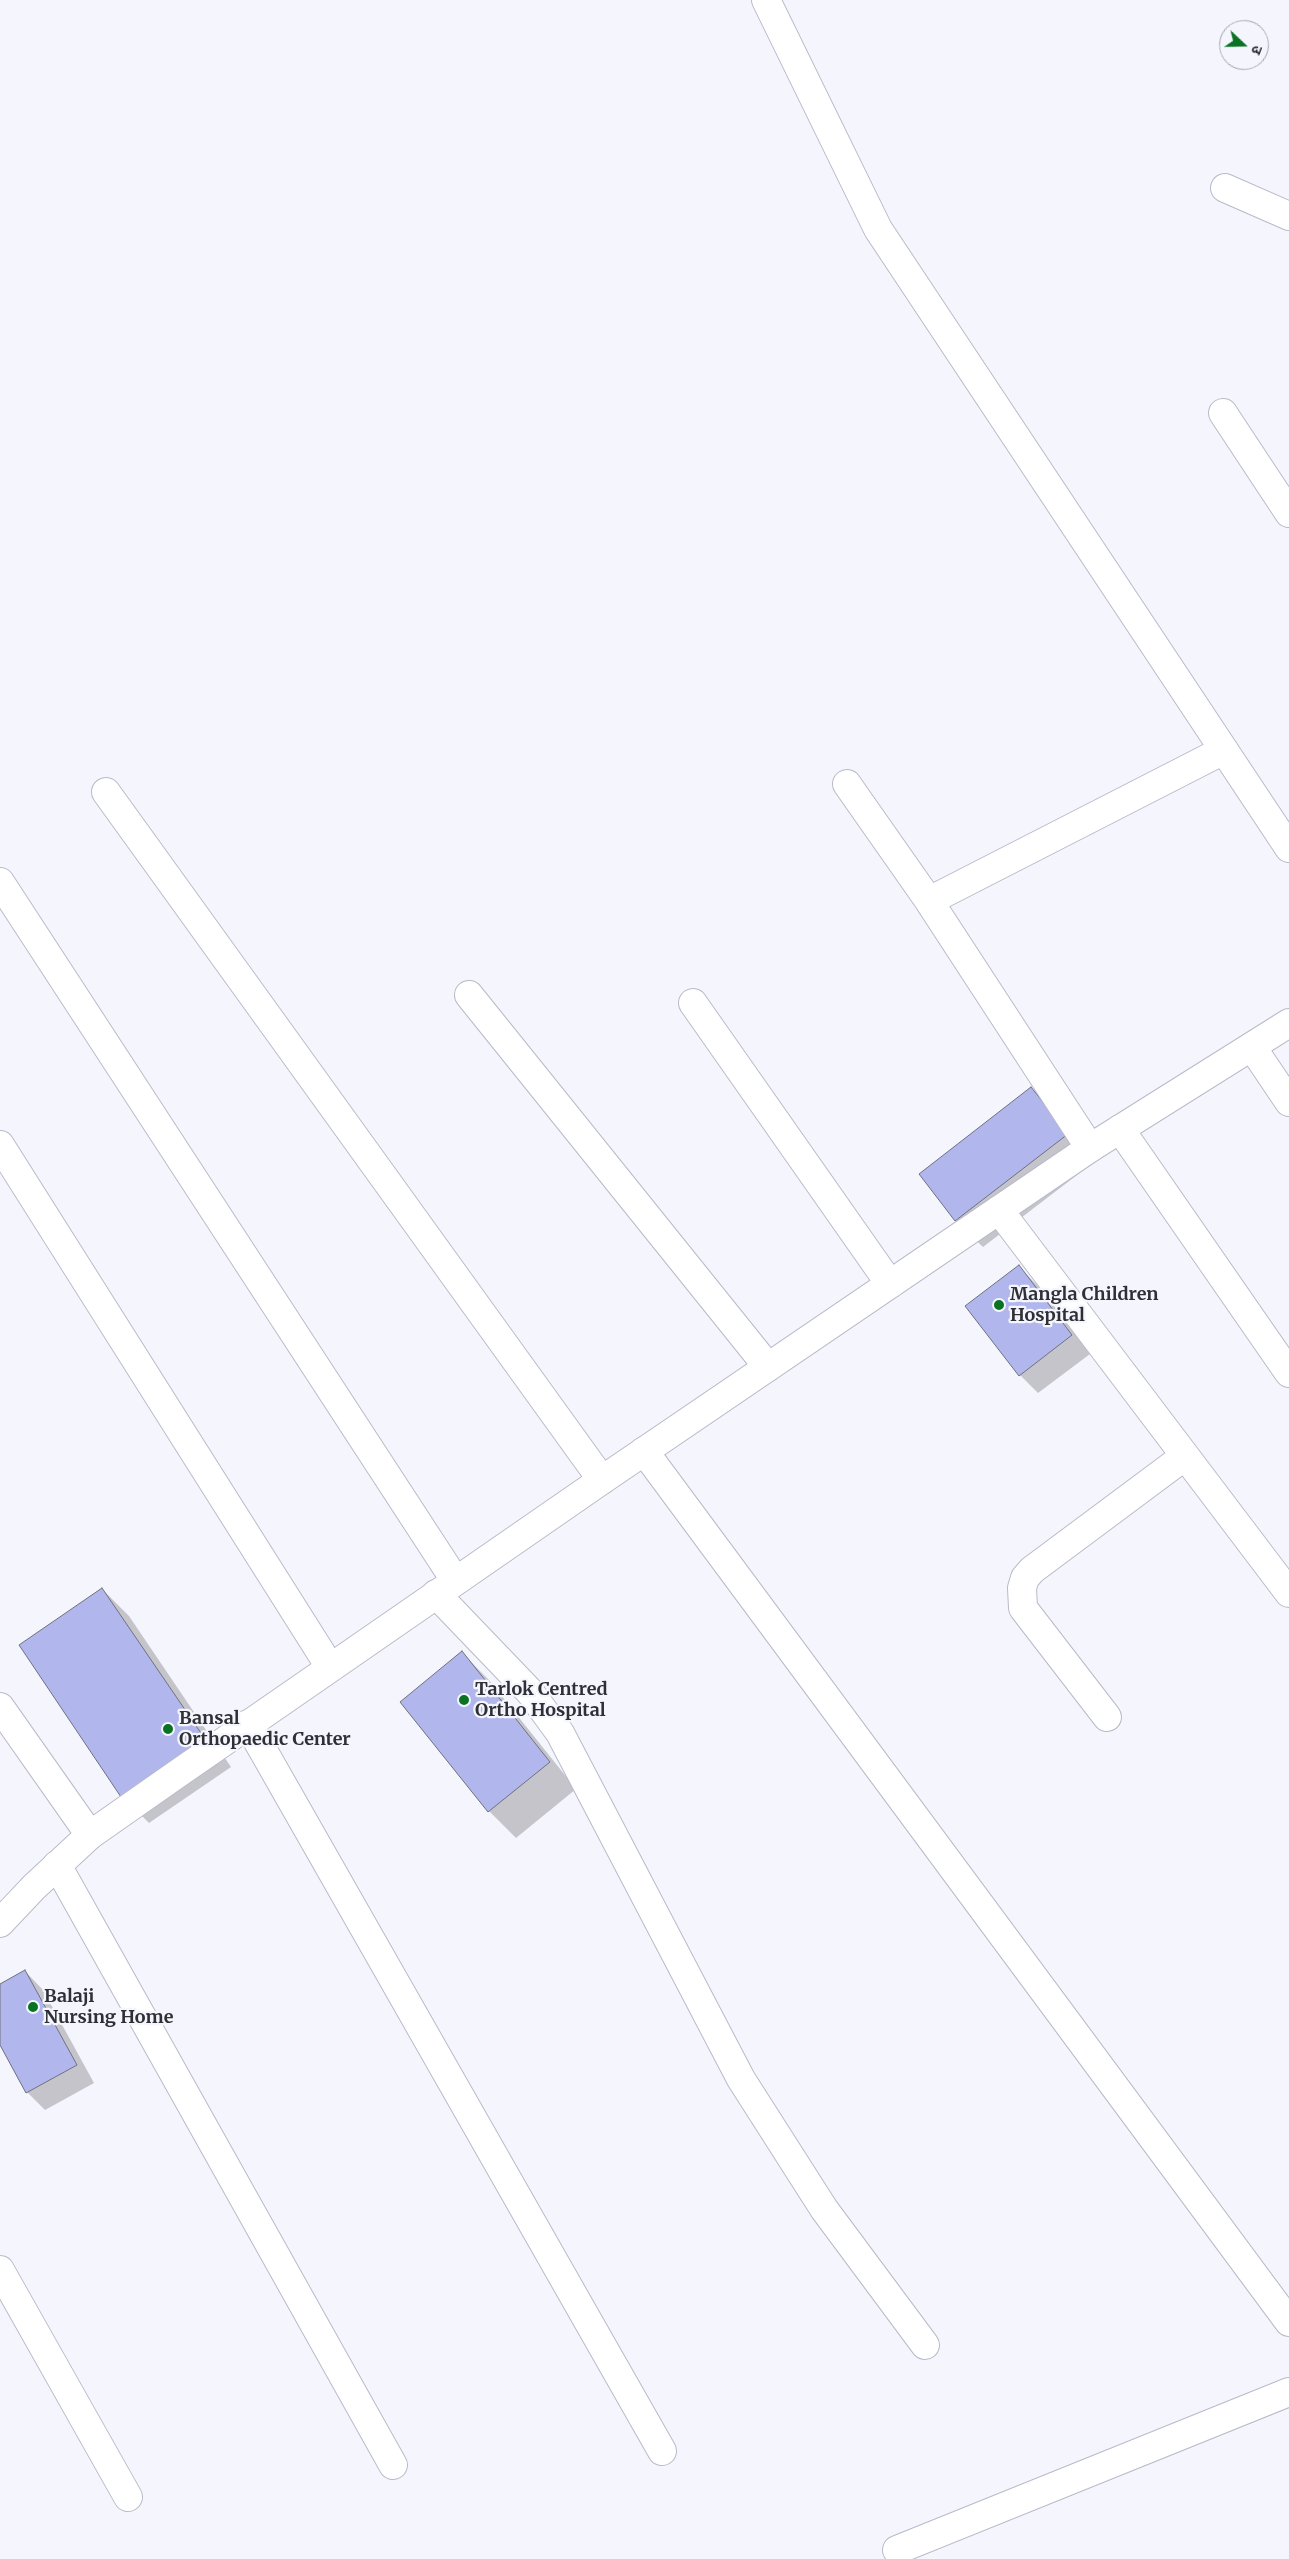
<!DOCTYPE html>
<html>
<head>
<meta charset="utf-8">
<style>
	body { margin:0 }
	#map { position:relative; width:1289px; height:2559px; overflow:hidden; background:#f5f6fd; font-family:Merriweather,"Noto Sans Devanagari",serif }
	canvas { display:block }
	.north { position:absolute; left:1219px; top:20px; width:50px; height:50px; box-sizing:border-box; background:#f5f6fd; border:1px solid #a6a7ad; border-radius:50%; rotate:111deg; font-size:14px; font-weight:700; line-height:20px; text-align:center; color:#2f3036 }
	.north::after { content:''; display:block; margin:auto; width:18px; height:22px; background:#097223; clip-path:polygon(50% 0,100% 100%,50% 72%,0 100%) }
</style>
</head>
<body>
<div id="map">
<canvas width="1289" height="2559"></canvas>
<div class="north">उ</div>
</div>
<script>
const ctx = document.querySelector('canvas').getContext('2d');
ctx.lineJoin = 'round';
function fill(path, color) { ctx.fillStyle = color; ctx.fill(path, 'evenodd'); }
const poly = rows => new Path2D(rows.map(r => 'M' + r).join(''));
function trace(path, color, width, dash) { ctx.strokeStyle = color; ctx.lineWidth = width; ctx.lineCap = dash ? 'butt' : 'round'; ctx.setLineDash(dash || []); ctx.stroke(path); }
function write(font, color, halo, rows, align = 'center') {
  ctx.font = font + ' Merriweather,serif'; ctx.lineWidth = 4.5; ctx.setLineDash([]); ctx.textBaseline = 'middle'; ctx.strokeStyle = halo; ctx.fillStyle = color; for (const [text, x, y, turn = 0] of rows) {
    ctx.save(); ctx.translate(x, y); ctx.rotate((+turn || 0) * Math.PI / 180); ctx.textAlign = isNaN(turn) ? turn : align; if (halo) ctx.strokeText(text, 0, 0); ctx.fillText(text, 0, 0); ctx.restore();
  }
}
fill(poly([
	[1031,1088,1058,1115,1094,1162,983,1247,956,1221,921,1174],
	[1019,1267,1037,1285,1090,1354,1038,1393,1020,1375],
	[102,1589,129,1616,231,1767,149,1823,122,1796],
	[462,1653,489,1680,576,1789,516,1838,489,1811],
	[25,1971,43,1990,94,2083,45,2110,27,2092,0,2043,0,1985]
]), '#0003');
const building = poly([
	[1031,1087,1068,1134,955,1221,919,1174,1031,1087],
	[1019,1265,1072,1335,1019,1376,965,1306,1019,1265],
	[102,1588,205,1739,121,1797,19,1645,102,1588],
	[462,1651,550,1762,488,1812,400,1702,462,1651],
	[25,1970,77,2065,26,2093,0,2045,0,1984,25,1970]
]);
fill(building, '#b1b7ec');
trace(building, '#6e707e', 1);
const street = poly([
	[766,0,878,229,1289,848],
	[1225,188,1289,216],
	[1223,413,1289,513],
	[847,784,929,901,1090,1148],
	[106,792,602,1480],
	[0,882,455,1580],
	[929,901,1224,750],
	[469,995,768,1367],
	[693,1003,890,1284],
	[1252,1047,1289,1102],
	[1120,1129,1289,1373],
	[0,1145,330,1667],
	[999,1210,1289,1593],
	[644,1451,1289,2322],
	[436,1594,530,1692,560,1733,741,2079,824,2209,925,2345],
	[0,1707,90,1835],
	[1107,1717,1023,1608,1022,1588,1025,1578,1032,1570,1185,1456],
	[248,1724,662,2451],
	[57,1865,393,2465],
	[0,2270,128,2497],
	[897,2550,1289,2392]
]);
const secondary = poly([
	[0,1923,34,1887,90,1835,180,1772,602,1480,1090,1148,1289,1023]
]);
trace(street, '#b8bac9', 30);
trace(secondary, '#b8bac9', 30);
trace(street, '#fff', 28);
trace(secondary, '#fff', 28);
for (const [x, y, r, color] of [
	[999,1305,6,"#097223"],
	[464,1700,6,"#097223"],
	[168,1729,6,"#097223"],
	[33,2007,6,"#097223"]
]) { const dot = new Path2D(); dot.arc(x, y, r, 0, 2 * Math.PI); ctx.fillStyle = color; ctx.fill(dot); trace(dot, '#f5f6fd', 2); }
write('bold 18px', '#2f3036', '#f5f6fd', [
	["Mangla Children",1010,1295],
	["Hospital",1010,1316],
	["Tarlok Centred",475,1690],
	["Ortho Hospital",475,1711],
	["Bansal",179,1719],
	["Orthopaedic Center",179,1740],
	["Balaji",44,1997],
	["Nursing Home",44,2018]
], 'left');
</script>
</body>
</html>
